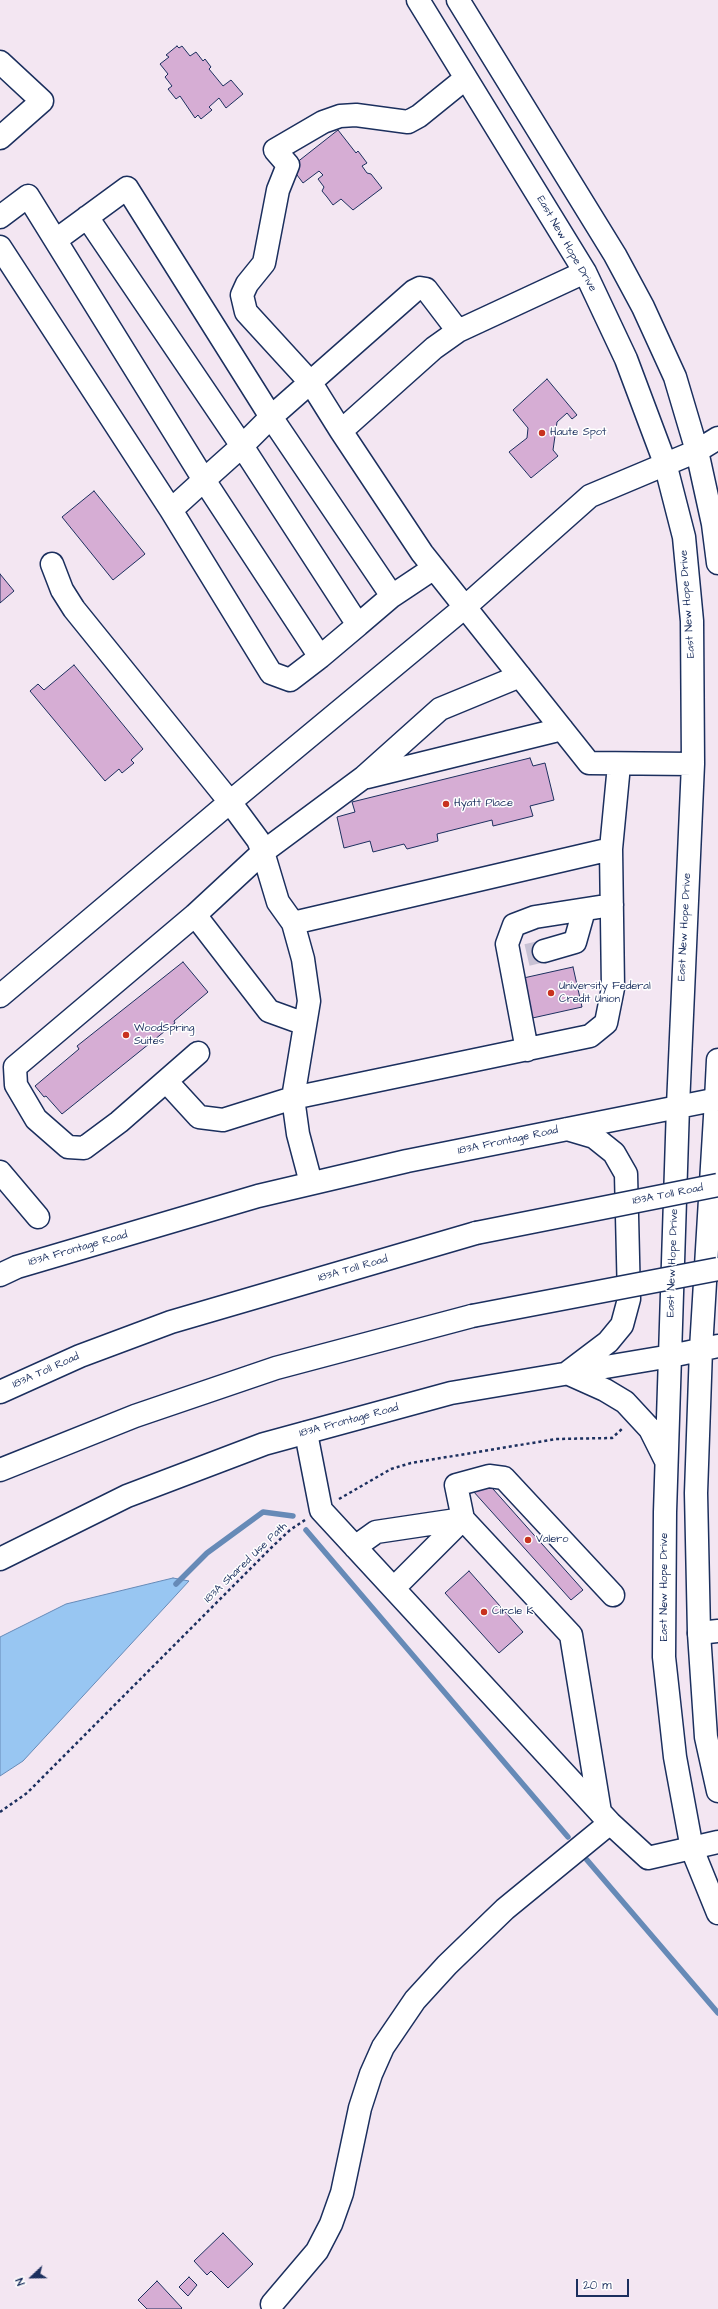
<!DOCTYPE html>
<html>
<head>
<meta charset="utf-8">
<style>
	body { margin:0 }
	#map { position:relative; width:718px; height:2309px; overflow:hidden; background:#f3e6f2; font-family:"Architects Daughter",sans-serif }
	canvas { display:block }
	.north { position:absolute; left:12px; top:2257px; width:40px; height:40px; -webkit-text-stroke:3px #fff; paint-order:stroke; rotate:248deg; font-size:11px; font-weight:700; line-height:16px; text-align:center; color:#1b2f5e }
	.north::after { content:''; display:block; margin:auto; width:14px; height:18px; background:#1b2f5e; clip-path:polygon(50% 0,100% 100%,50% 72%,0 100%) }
	.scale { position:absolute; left:576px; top:2279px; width:53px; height:18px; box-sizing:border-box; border:2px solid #1b2f5e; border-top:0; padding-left:5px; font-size:12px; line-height:14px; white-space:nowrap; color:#1b2f5e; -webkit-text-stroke:3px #fff; paint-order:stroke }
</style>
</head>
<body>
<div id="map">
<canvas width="718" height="2309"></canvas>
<div class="north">N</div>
<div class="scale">20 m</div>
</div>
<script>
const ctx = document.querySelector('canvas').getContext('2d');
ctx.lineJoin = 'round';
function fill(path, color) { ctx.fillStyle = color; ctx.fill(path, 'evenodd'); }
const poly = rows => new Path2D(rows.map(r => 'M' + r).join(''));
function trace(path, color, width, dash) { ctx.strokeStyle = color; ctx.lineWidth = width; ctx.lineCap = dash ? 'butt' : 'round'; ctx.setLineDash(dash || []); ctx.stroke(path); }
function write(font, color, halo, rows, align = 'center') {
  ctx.font = font + ' "Architects Daughter",sans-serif'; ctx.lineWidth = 3; ctx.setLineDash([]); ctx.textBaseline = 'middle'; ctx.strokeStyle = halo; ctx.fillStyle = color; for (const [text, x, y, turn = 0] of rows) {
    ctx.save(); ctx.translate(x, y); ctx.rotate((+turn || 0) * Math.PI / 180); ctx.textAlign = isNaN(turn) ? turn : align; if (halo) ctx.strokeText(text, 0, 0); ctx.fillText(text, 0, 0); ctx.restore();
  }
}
const water = poly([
	[173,1578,189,1581,23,1761,0,1776,0,1637,66,1604,173,1578]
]);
fill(water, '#98c6f2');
trace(water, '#668ab7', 1);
trace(poly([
	[306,1530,568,1837],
	[176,1584,207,1553,263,1512,293,1516],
	[587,1860,718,2013]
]), '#668ab7', 5.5);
const building = poly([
	[177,46,179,48,182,46,190,56,196,52,203,61,205,59,211,67,209,69,223,86,231,80,243,94,226,108,219,98,209,107,212,110,201,119,198,115,195,118,180,96,176,99,168,89,172,86,165,77,168,74,160,64,169,57,166,55,177,46],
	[338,130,356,153,358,151,367,163,362,166,367,173,371,174,382,188,353,210,341,199,333,205,327,197,322,191,324,187,318,179,323,175,319,171,303,183,291,167,338,130],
	[547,379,577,415,572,419,567,413,557,422,553,450,558,456,531,478,509,452,527,438,528,428,513,410,547,379],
	[94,491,145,554,113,580,62,517,94,491],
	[0,574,14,591,0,603,0,574],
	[74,665,143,749,131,760,134,763,122,773,119,769,105,781,30,691,38,684,44,690,74,665],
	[530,758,533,766,545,763,554,800,530,806,533,816,493,826,492,820,437,834,438,841,407,849,404,844,373,852,370,841,344,848,337,817,355,812,352,802,530,758],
	[183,962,208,992,174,1021,175,1023,62,1114,46,1096,44,1097,35,1086,79,1049,77,1046,183,962],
	[573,967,582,1007,528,1019,519,979,573,967],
	[485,1480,583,1590,571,1600,473,1491,485,1480],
	[469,1571,523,1632,499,1653,445,1593,469,1571],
	[223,2233,253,2264,228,2288,211,2271,207,2275,194,2261,223,2233],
	[189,2277,197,2285,188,2296,179,2287,189,2277],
	[157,2281,182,2308,181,2309,147,2309,138,2300,157,2281]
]);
fill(building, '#d6add4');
trace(building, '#1b2f5e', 1);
trace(poly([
	[527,955,544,951]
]), '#c8c1d4', 22, [22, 11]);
const minor = poly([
	[418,0,585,272,626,359,665,463,684,537,692,621,693,764,678,1106],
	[458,0,615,255,643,307,675,377,697,451,713,524,718,563],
	[0,62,42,101,0,138],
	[0,217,28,196,204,480,320,657,290,680,271,673,171,510,204,480,242,446,271,417,414,291,420,288,426,289,458,331],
	[87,217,242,446,358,625,320,657],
	[56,240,127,188,271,417,392,596,358,625],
	[0,247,171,510],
	[585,272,458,331,434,348,341,431,422,553,589,763,693,764],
	[341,431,311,383,246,312,242,295,247,284,264,263,278,190,288,165,275,150,323,122,340,116,356,115,408,122,419,116,466,78],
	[52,564,62,590,74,609,230,802,258,840,263,852,278,902,293,923,303,959,309,1001,293,1098,298,1134,311,1183],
	[392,596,434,568],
	[367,777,562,729],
	[195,915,263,852,364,777,440,709,520,676],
	[293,923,611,849,619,765],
	[544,951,575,942,584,910],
	[0,996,230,802,465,607,590,496,697,451,718,438],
	[527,1050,507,944,514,925,535,917,612,905],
	[198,1053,119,1122,84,1148,68,1147,36,1119,16,1085,15,1067,195,915,269,1011,305,1024],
	[166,1081,199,1117,223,1120,293,1098,590,1036,606,1023,613,988,611,849],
	[716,1100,718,1060],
	[0,1172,38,1217],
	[306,1433,321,1510,610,1823,648,1858,718,1842],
	[355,1547,376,1532,463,1519,571,1635,600,1812],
	[394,1588,463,1519,456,1485,489,1476,504,1478,613,1595],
	[699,1633,718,1631],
	[272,2304,317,2251,331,2224,342,2193,360,2108,371,2074,383,2047,415,2000,447,1965,505,1909,610,1823]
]);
const major = poly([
	[716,1100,701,1349,696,1493,699,1633,706,1737,718,1791],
	[678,1106,665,1512,664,1657,675,1757,692,1849,718,1913],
	[567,1129,594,1137,614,1153,626,1174,629,1299,622,1325,608,1342,567,1373,605,1390,625,1402,650,1429,666,1461],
	[0,1275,17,1267,258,1196,407,1161,718,1099],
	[0,1559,127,1496,264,1444,451,1393,671,1356,718,1346]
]);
const highway = poly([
	[0,1392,80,1356,171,1322,476,1233],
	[0,1470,135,1416,276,1368,472,1316]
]);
trace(minor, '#1b2f5e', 25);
trace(major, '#1b2f5e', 25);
trace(highway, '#1b2f5e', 25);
trace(poly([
	[339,1499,391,1469,411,1463,556,1439,612,1438,623,1428],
	[0,1812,27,1793,272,1547,290,1530,305,1520]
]), '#1b2f5e', 2.5, [3, 3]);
trace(minor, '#fff', 22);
trace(major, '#fff', 22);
trace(highway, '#fff', 22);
const highwayBridge = poly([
	[476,1233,718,1185],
	[472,1316,718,1269]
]);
trace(highwayBridge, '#1b2f5e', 25, []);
trace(highwayBridge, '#fff', 22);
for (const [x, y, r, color] of [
	[542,433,4,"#c8321e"],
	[446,804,4,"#c8321e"],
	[551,993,4,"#c8321e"],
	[126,1035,4,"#c8321e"],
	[528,1540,4,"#c8321e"],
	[484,1612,4,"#c8321e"]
]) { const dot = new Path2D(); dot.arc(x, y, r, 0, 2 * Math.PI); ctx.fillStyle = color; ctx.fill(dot); trace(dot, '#fff', 1.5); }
write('11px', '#1b2f5e', '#fff', [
	["East New Hope Drive",566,244,60],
	["East New Hope Drive",688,604,-94],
	["East New Hope Drive",685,927,-87],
	["183A Frontage Road",508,1141,-12],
	["183A Toll Road",668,1195,-11],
	["183A Frontage Road",78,1249,-16],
	["East New Hope Drive",673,1263,-88],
	["183A Toll Road",353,1269,-16],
	["183A Toll Road",46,1371,-24],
	["183A Frontage Road",349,1421,-15],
	["183A Shared Use Path",246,1563,-44],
	["East New Hope Drive",665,1587,-90]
]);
write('11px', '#1b2f5e', '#fff', [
	["Haute Spot",550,433],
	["Hyatt Place",454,804],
	["University Federal",559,987],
	["Credit Union",559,1000],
	["WoodSpring",134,1029],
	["Suites",134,1042],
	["Valero",536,1540],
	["Circle K",492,1612]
], 'left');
</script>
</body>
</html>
